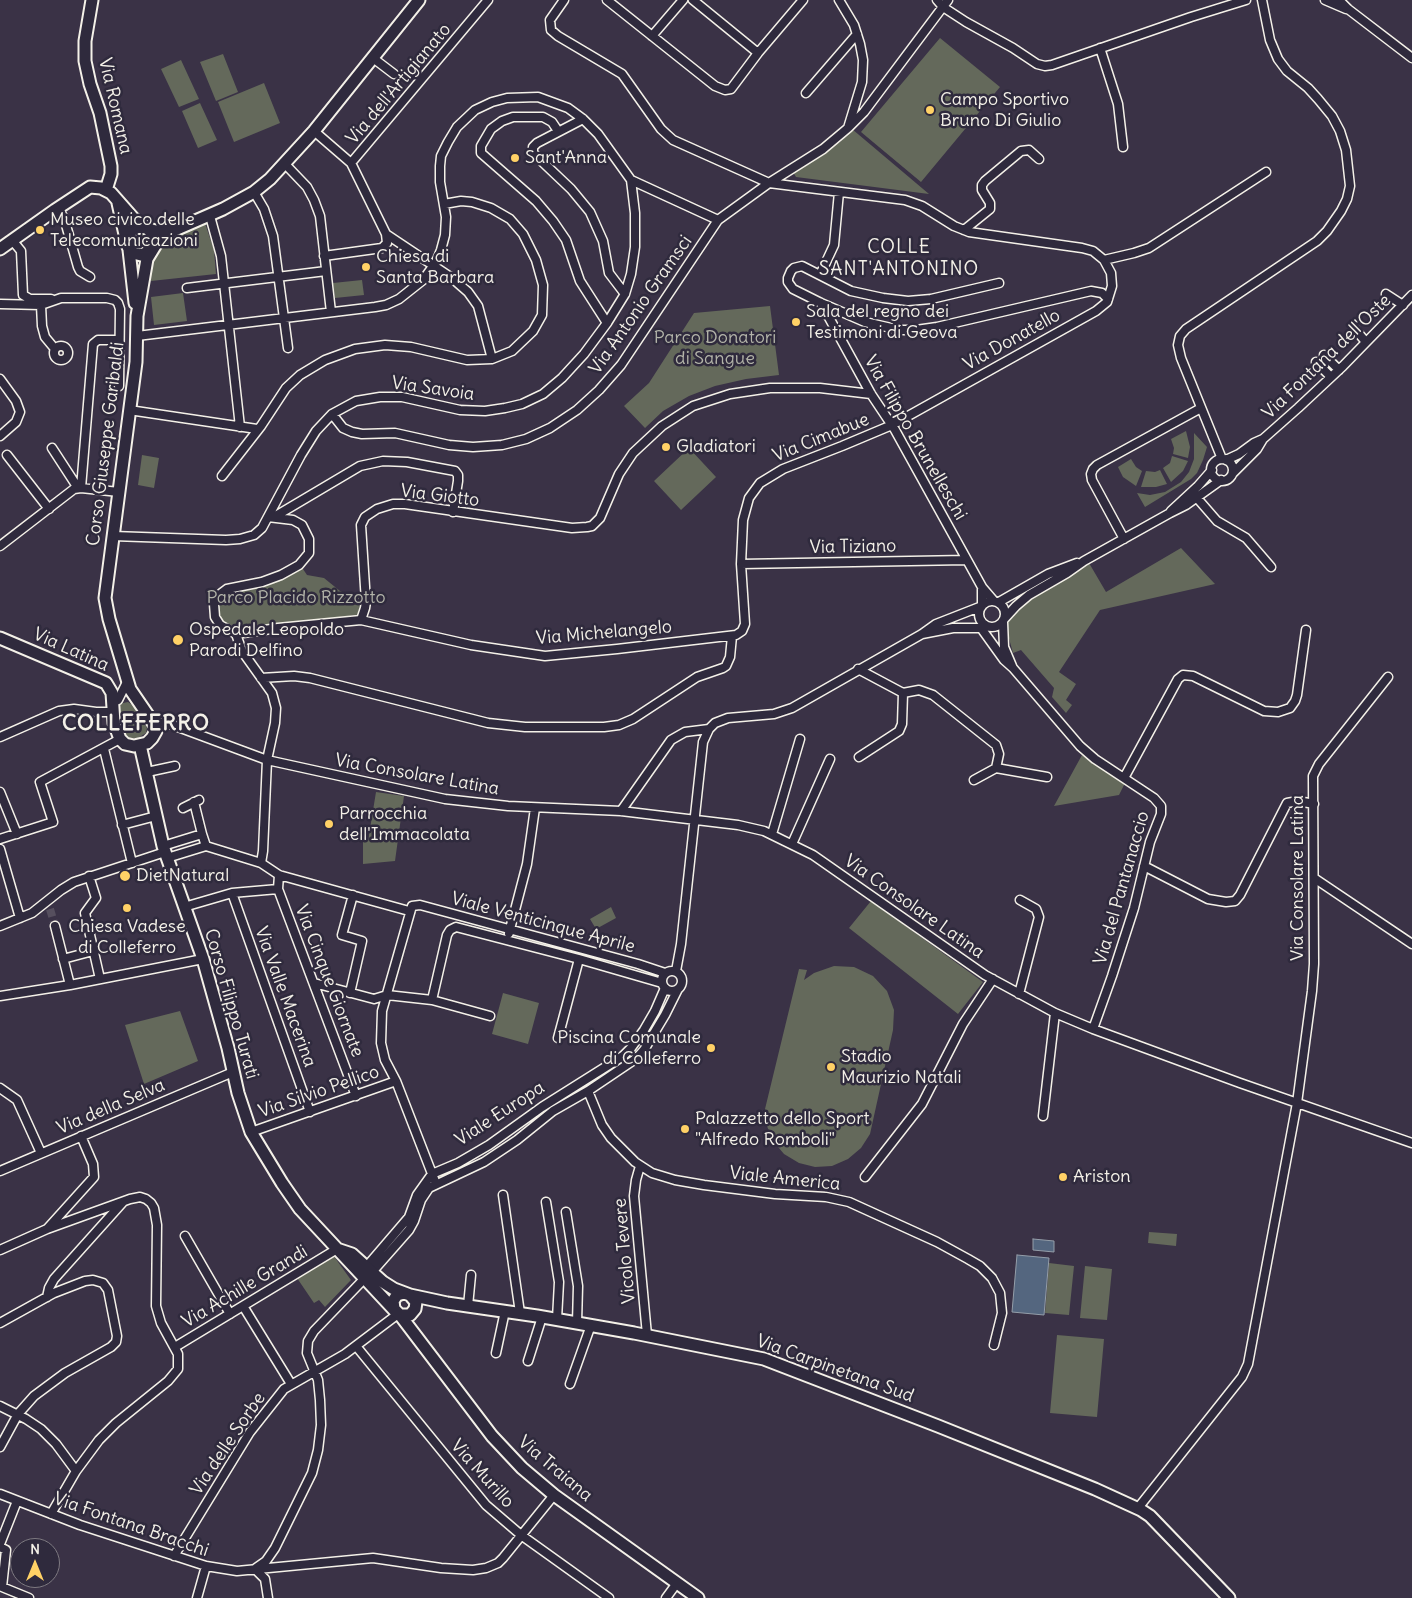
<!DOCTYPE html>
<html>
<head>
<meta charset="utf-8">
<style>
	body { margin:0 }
	#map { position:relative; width:1412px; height:1598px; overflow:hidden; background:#3a3246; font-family:Delius,sans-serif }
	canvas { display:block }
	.north { position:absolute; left:10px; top:1538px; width:50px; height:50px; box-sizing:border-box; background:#2f2a3d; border:1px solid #7e7a81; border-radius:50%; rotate:0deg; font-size:14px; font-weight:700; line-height:20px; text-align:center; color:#f4f1e8 }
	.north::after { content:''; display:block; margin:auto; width:18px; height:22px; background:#ffd166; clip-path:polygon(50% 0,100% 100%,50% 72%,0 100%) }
</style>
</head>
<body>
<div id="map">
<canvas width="1412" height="1598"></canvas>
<div class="north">N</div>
</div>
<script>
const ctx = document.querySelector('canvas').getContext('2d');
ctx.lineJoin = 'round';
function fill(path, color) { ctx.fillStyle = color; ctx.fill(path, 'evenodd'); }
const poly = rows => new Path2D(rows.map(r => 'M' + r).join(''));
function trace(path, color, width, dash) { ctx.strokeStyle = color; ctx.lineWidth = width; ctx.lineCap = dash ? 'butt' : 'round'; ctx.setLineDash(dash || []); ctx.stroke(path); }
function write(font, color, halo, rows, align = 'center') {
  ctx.font = font + ' Delius,sans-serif'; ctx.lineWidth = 5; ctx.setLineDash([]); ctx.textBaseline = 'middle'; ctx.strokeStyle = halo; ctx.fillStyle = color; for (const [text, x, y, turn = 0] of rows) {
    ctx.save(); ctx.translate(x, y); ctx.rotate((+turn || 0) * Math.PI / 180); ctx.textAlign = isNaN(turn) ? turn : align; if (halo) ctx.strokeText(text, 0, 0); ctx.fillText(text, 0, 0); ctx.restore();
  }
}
fill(poly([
	[940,38,1000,87,921,182,861,132],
	[223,54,238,92,216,101,200,62],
	[181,60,199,99,179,107,161,69],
	[264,83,280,123,234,142,218,102],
	[200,103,217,140,198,148,182,111],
	[852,129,929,194,796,177,793,172,840,142],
	[205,223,214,250,216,274,151,281,149,267,161,243,167,239],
	'132 241a8 8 0 1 1 16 0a8 8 0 1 1-16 0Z',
	[362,280,364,295,335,298,333,283],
	[183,293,187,321,154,325,151,297],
	[770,306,779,375,746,379,715,386,689,396,663,411,645,428,624,406,649,383,694,313],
	[1186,431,1190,447,1188,458,1173,454,1174,448,1171,439],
	[1194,433,1207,447,1203,460,1197,473,1191,479,1145,507,1137,493,1150,495,1165,492,1181,482,1189,472,1194,459],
	[689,448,716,477,681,510,654,481],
	[142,455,159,458,154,488,138,485],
	[1172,456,1188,461,1183,471,1171,482,1163,468,1170,463],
	[1131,459,1136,467,1142,471,1136,486,1123,477,1118,467],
	[1160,470,1167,484,1156,487,1141,487,1146,471,1155,472],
	[1181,548,1215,584,1100,610,1059,672,1076,684,1066,700,1072,705,1066,713,1052,697,1054,688,1021,650,1013,653,1007,631,1007,623,1013,610,1022,601,1089,563,1106,592],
	[301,566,307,575,324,578,340,591,352,596,360,594,362,600,357,615,237,629,224,623,220,617,218,607,220,599,228,592],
	[128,702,134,706,147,728,146,733,138,738,129,738,125,736,117,714,118,707,123,703],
	[1082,755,1125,783,1119,795,1054,806],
	[376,792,404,796,395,861,363,864,363,841,368,841],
	[871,901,983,982,958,1014,849,928],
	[611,907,616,918,596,929,590,919],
	[834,966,854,967,873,976,887,991,894,1010,893,1030,870,1134,861,1148,848,1159,832,1166,815,1167,799,1163,784,1154,773,1141,767,1126,765,1109,799,969,807,970,804,980,814,973],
	[503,993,539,1003,528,1044,492,1034],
	[180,1011,198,1061,144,1084,125,1025],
	[1149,1232,1177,1234,1176,1246,1148,1243],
	[333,1255,351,1280,325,1307,319,1300,314,1303,297,1278],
	[1049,1263,1074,1266,1069,1315,1045,1313],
	[1085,1266,1112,1269,1107,1320,1080,1318],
	[1057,1335,1104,1339,1097,1417,1050,1413]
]), '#64695b');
const water = poly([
	[1033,1239,1054,1241,1054,1252,1033,1250,1033,1239],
	[1017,1255,1049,1258,1044,1315,1012,1312,1017,1255]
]);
fill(water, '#54667f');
trace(water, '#949ea9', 1);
trace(poly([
	[50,909,55,926]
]), '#564f5e', 8, [8, 4]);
const street = poly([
	[607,0,715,86,725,90,731,89,758,53,803,0],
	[693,0,758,53],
	[937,0,943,7,966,22,1013,48,1037,64,1045,66,1052,65,1191,17,1246,0],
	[1325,0,1346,9],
	[1339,0,1348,9,1412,58],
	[652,36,683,0],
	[1100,48,1118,104,1123,147],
	[373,58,394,74],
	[806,93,857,34],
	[583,119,537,143,533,147,533,153,571,189,590,212,603,241,609,273,625,294],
	[848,128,864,112,948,0],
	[314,131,351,163,386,234,452,278,468,292,478,306,492,359],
	[558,131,552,122,543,117,513,117,502,121,491,129,481,146,481,153,536,201,553,221,566,240,580,281,607,323],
	[351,163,488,0],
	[285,164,307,187,314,200,320,216,331,312],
	[254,192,264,209,273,236,288,348],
	[55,210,60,212,64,218,78,267,80,271,90,277],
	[210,216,221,256,240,427],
	[964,230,990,209,990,203,982,190,982,185,985,181,1021,151,1029,150,1039,159],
	[12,240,21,251,23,295,30,299,51,299],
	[324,256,382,248,387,243,386,234],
	[1104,260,1134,253,1149,248,1266,172],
	[820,275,834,245,839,192],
	[999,283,931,299,908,301,883,298,851,291,802,266,794,268,791,271,788,278,788,282,793,289,821,303,865,322,900,330,916,330,937,327,1091,291,1102,293,1108,299],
	[187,288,326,271],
	[1386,294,1403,305],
	[821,303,871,394,895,430,982,587],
	[0,304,41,305,61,298,107,298,115,300,118,303,120,309,119,386],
	[41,305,42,326,45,337,55,349],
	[1354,328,1366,342],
	[137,336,375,307,386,305,399,299,423,280,436,262,441,250,445,235,446,217,440,182,440,166,441,156,448,142,457,127,475,110,492,102,507,98,538,97,568,108,583,119,598,134,631,180,718,220],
	'54 353a7 7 0 1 1 14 0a7 7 0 1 1-14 0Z',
	[1324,355,1339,370],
	[1316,362,1331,377],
	[0,379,16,401,20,412,16,422,0,436],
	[129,410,257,429],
	[332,414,343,428,352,432,362,434,395,433,449,445,473,447,502,445,526,439,550,428,577,410,599,390,621,365,718,220,769,183,823,149,848,128,862,82,863,60,860,44,854,25,839,0],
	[52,448,78,488],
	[7,455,49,509],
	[1222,459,1181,358,1178,345,1180,336,1186,329,1317,241,1327,231,1341,211,1347,199,1350,186,1346,150,1340,131,1332,116,1318,99,1308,88,1287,71,1278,59,1270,40,1262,0],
	'1211 470a11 11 0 1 1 22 0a11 11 0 1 1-22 0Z',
	[1226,460,1239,454,1254,443,1263,439,1298,408,1343,366,1412,295],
	[1233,473,1257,449,1263,439],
	[222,476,261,426,286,388,300,375,325,360,355,349,385,345,411,347,467,360,492,359,512,351,533,331,542,315,543,285,536,260,523,234,510,219,491,208,472,202,461,201,444,204],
	[81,488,93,344,98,340,119,340],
	[1197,498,1217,521,1246,538,1271,567],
	[1171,511,1198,486,1212,470],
	[268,517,293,520,302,525,309,539,309,553,299,565,281,575,262,582,227,589,219,595,214,604,215,617,220,625,236,634,278,628,361,620,471,645,545,656,617,649,736,635,742,631,745,624,741,564,743,520,749,498,760,483,783,469,842,446,892,425,1096,311,1107,302,1112,286,1111,273,1104,260,1093,251,1082,248,969,232,954,226,922,206,905,200,769,183,673,140,661,129,622,74,558,36,551,30,550,20,564,0],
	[274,517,360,466,383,461,407,462,455,471,458,475,458,481,453,512],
	[113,536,226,540,240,539,254,535,262,528,301,455,316,431,332,414,356,401,380,397,402,397,460,410,485,411,505,408,522,404,543,394,562,378,584,354,607,323,625,294,631,274,635,247,635,213,631,180],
	[1124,539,1092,480,1091,474,1093,469,1097,465,1201,408],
	[0,546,74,489,81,488,119,492],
	[741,564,966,560],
	'979 614a13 13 0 1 1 26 0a13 13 0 1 1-26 0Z',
	[999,602,1048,574,1077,563],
	[1005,618,1016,606,1029,595,1067,573,1084,561,1170,513,1186,505,1221,480],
	[361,620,365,608,366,602,361,525,365,517,377,509,393,504,405,504,572,528,587,527,592,526,600,518,619,474,633,453,662,426,693,406,730,394,770,388,820,388,871,394],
	[1003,622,1004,647,1012,666],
	[981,628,1004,660,1013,668,1080,746,1095,759,1154,798,1161,806,1161,814,1150,842,1134,908,1112,976,1093,1029],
	[236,634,242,651,272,693,276,708,275,723,267,760,263,851,261,863],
	[922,634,953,628,981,628],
	[858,669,903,693,902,724,899,731,859,757],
	[261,678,294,676,310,678,488,723,525,727,604,727,619,725,633,719,697,677,723,668,726,666,730,657,732,636],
	[903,693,919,690,933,695,996,745,999,754,996,768,974,780],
	[118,700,127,682],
	[153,721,170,724,267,760,445,799,508,806,621,811,738,825,764,831,813,855,985,975,1055,1013,1093,1029,1240,1083,1412,1143],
	[0,737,59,711,74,709,96,712,113,712],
	[104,749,132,863],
	[996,768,1047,777],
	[147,772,175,766],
	[1124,778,1178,679,1183,675,1193,676,1264,711,1278,712,1290,708,1295,701,1297,695,1306,630],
	[0,792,17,834],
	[194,802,202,834],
	[183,808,199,800],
	[621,811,671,740,685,732,709,729],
	[122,825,156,816],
	[772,834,800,739],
	[0,839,53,822,40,782,120,739],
	[792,844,830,759],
	[163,846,202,834,206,846,167,858],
	[206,846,261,863,279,875,409,911],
	[0,849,20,918],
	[1144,866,1208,899,1226,902,1235,901,1240,895,1287,803,1298,801,1314,804],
	[279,875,278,889,356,1096],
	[89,876,96,898,85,913,100,979],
	[1314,878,1412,944],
	[232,893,310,1112],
	[184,907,232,893,278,889],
	[0,926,32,913,61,890,74,882,165,852],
	[55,926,70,985],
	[509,933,527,864,535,808],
	[63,959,93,951],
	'662 981a10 10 0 1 1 20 0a10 10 0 1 1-20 0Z',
	[676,971,681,944,703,742,709,729,715,723,728,718,774,714,792,708,922,634,936,624,982,606,982,587,994,601],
	[314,983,374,999,387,995,432,1000,490,1016],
	[350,993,362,941,342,935,353,895],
	[1019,994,1039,917,1036,909,1020,900],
	[0,996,70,985,203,959],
	[432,1000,447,935,450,930,456,927,579,959,662,983],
	[558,1038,579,959],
	[0,1088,17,1100,41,1153],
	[588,1091,602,1125,611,1138,635,1162,652,1173,675,1180,704,1185,775,1194,826,1197,849,1202,937,1242,968,1259,980,1266,992,1278,1000,1293,1002,1313,994,1345],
	[1043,1116,1055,1013],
	[251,1132,396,1081],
	[640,1166,636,1180,634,1196,647,1335],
	[0,1171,233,1072],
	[865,1177,922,1104,963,1024,993,979],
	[436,1184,396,1081,385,1060,381,1043,382,1011,412,906,420,905,638,964,665,973],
	[503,1195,520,1313],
	[546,1202,559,1282,557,1319],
	[566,1212,578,1286,577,1323],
	[48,1228,94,1177,93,1164,81,1136],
	[185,1236,230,1314],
	[0,1250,47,1229,130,1199,140,1197,146,1199,151,1203,154,1208,157,1225,156,1306,161,1323,178,1354,178,1369,168,1381,116,1423,99,1440,76,1471,51,1514],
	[367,1266,409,1217,417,1195,432,1174,458,1163,489,1145,542,1107,623,1056,631,1048,644,1030,655,1011,665,988],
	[372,1272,409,1230,414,1221,421,1200,429,1188,484,1162,517,1140,553,1111,588,1091,637,1058,644,1050,665,1015,678,989],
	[47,1297,49,1288,54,1279,123,1202],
	[243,1306,291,1384],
	[468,1306,471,1275],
	[0,1323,54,1293,85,1281,93,1280,103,1283,108,1290,117,1336,116,1342,111,1347,65,1373,34,1396,18,1414,0,1447],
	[356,1346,486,1505,521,1535,609,1598],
	[175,1347,337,1249],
	[496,1353,505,1311],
	[528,1361,542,1317],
	[570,1384,591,1325],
	[0,1406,26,1419,41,1429,56,1444,76,1471],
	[0,1494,80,1525,206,1566,237,1571,373,1558,441,1568,473,1570,486,1568,498,1563,503,1558,554,1495],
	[1138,1508,1242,1377,1248,1364,1297,1103,1312,991,1314,964,1313,776,1319,764,1388,677],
	[0,1544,17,1501],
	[0,1547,6,1550,2,1587,29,1598],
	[174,1556,250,1432,284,1389,345,1354,398,1314],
	[256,1568,266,1561,275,1548,312,1473,318,1450,321,1425,320,1400,318,1380,307,1353,308,1341,314,1331,365,1278],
	[255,1569,265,1579,268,1598],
	[197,1598,206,1566],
	[666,1598,677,1583]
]);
const secondary = poly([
	[92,0,85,41,85,61,90,84,100,113,111,166,111,174,106,190],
	[118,203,126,239],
	[0,249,55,210,90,187,101,188,111,193,133,218,140,224,149,230,152,233,154,241,150,251,141,255,133,253,128,247,126,239,133,229,141,227,146,228,152,230,156,231,171,229],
	[129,250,135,303],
	[0,638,106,683,112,693,114,723,120,739,125,744,134,746,147,743,152,738,156,731,156,727,130,689,109,619,105,598,136,362,137,316,147,259,161,236,223,209,254,192,270,179,314,131,419,0],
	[140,745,163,846,203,959,228,1048,238,1093,251,1132,282,1183,300,1209,396,1312],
	[337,1249,352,1254,383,1282,394,1289,410,1295,447,1303,537,1316,634,1333,764,1359,938,1426,1095,1489,1141,1510,1150,1516,1229,1598],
	[407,1294,404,1293,397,1295,393,1301,394,1309,400,1315,410,1315,415,1309,416,1302,410,1295],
	[400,1315,492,1436,522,1468,554,1495,698,1598]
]);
trace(street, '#f4f1e8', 11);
trace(secondary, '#f4f1e8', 15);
trace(street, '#2f2a3d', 8);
trace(secondary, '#2f2a3d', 11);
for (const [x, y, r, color] of [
	[930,110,5,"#ffd166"],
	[515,158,5,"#ffd166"],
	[40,230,5,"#ffd166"],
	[366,267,5,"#ffd166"],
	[796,322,5,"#ffd166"],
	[666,447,5,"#ffd166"],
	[178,640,6,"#ffd166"],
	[329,824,5,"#ffd166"],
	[125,876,6,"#ffd166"],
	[127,908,5,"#ffd166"],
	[711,1048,5,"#ffd166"],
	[831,1067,5,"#ffd166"],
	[685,1129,5,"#ffd166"],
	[1063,1177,5,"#ffd166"]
]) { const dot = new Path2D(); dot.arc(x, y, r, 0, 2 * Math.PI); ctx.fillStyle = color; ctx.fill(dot); trace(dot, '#2f2a3d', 2); }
write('18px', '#f4f1e8', '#2f2a3d', [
	["Via dell'Artigianato",399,84,-50],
	["Via Romana",115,106,77],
	["Via Antonio Gramsci",641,305,-55],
	["Via Donatello",1012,340,-29],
	["Via Fontana dell'Oste",1327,357,-44],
	["Via Savoia",433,389,8],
	["Via Cimabue",821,438,-22],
	["Via Filippo Brunelleschi",915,438,60],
	["Corso Giuseppe Garibaldi",106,444,-83],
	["Via Giotto",440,496,7],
	["Via Tiziano",853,547,-1],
	["Via Michelangelo",604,633,-5],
	["Via Latina",71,650,24],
	["Via Consolare Latina",417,775,10],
	["Via Consolare Latina",1298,878,-90],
	["Via del Pantanaccio",1122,888,-74],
	["Via Consolare Latina",914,907,35],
	["Viale Venticinque Aprile",543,923,15],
	["Via Cinque Giornate",329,981,69],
	["Via Valle Macerina",285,997,70],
	["Corso Filippo Turati",231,1004,74],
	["Via Silvio Pellico",319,1092,-19],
	["Via della Selva",111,1107,-23],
	["Viale Europa",500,1114,-33],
	["Viale America",785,1179,6],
	["Vicolo Tevere",625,1251,-95],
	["Via Achille Grandi",245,1287,-31],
	["Via Carpinetana Sud",835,1369,20],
	["Via delle Sorbe",228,1444,-56],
	["Via Traiana",555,1469,40],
	["Via Murillo",482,1474,48],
	["Via Fontana Bracchi",131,1525,19]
]);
write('18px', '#f4f1e8', '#2f2a3d', [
	["Campo Sportivo",940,100],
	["Bruno Di Giulio",940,121],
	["Sant'Anna",525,158],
	["Museo civico delle",50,220],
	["Telecomunicazioni",50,241],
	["Chiesa di",376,257],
	["Santa Barbara",376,278],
	["Sala del regno dei",806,312],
	["Testimoni di Geova",806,333],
	["Gladiatori",676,447],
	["Ospedale Leopoldo",189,630],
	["Parodi Delfino",189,651],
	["Parrocchia",339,814],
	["dell'Immacolata",339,835],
	["DietNatural",136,876],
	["Chiesa Vadese",127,927,"center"],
	["di Colleferro",127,948,"center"],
	["Piscina Comunale",701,1038,"right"],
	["di Colleferro",701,1059,"right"],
	["Stadio",841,1057],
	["Maurizio Natali",841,1078],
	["Palazzetto dello Sport",695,1119],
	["\"Alfredo Romboli\"",695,1140],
	["Ariston",1073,1177]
], 'left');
write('18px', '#b3b4a9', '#2f2a3d', [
	["Parco Donatori",715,338],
	["di Sangue",715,359],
	["Parco Placido Rizzotto",296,598]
]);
ctx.letterSpacing = '1px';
write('19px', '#f4f1e8', '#2f2a3d', [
	["COLLE",899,248],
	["SANT'ANTONINO",899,270]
]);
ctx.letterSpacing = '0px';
ctx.letterSpacing = '1px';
write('bold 22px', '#f4f1e8', '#2f2a3d', [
	["COLLEFERRO",136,724]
]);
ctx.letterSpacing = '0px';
</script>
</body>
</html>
